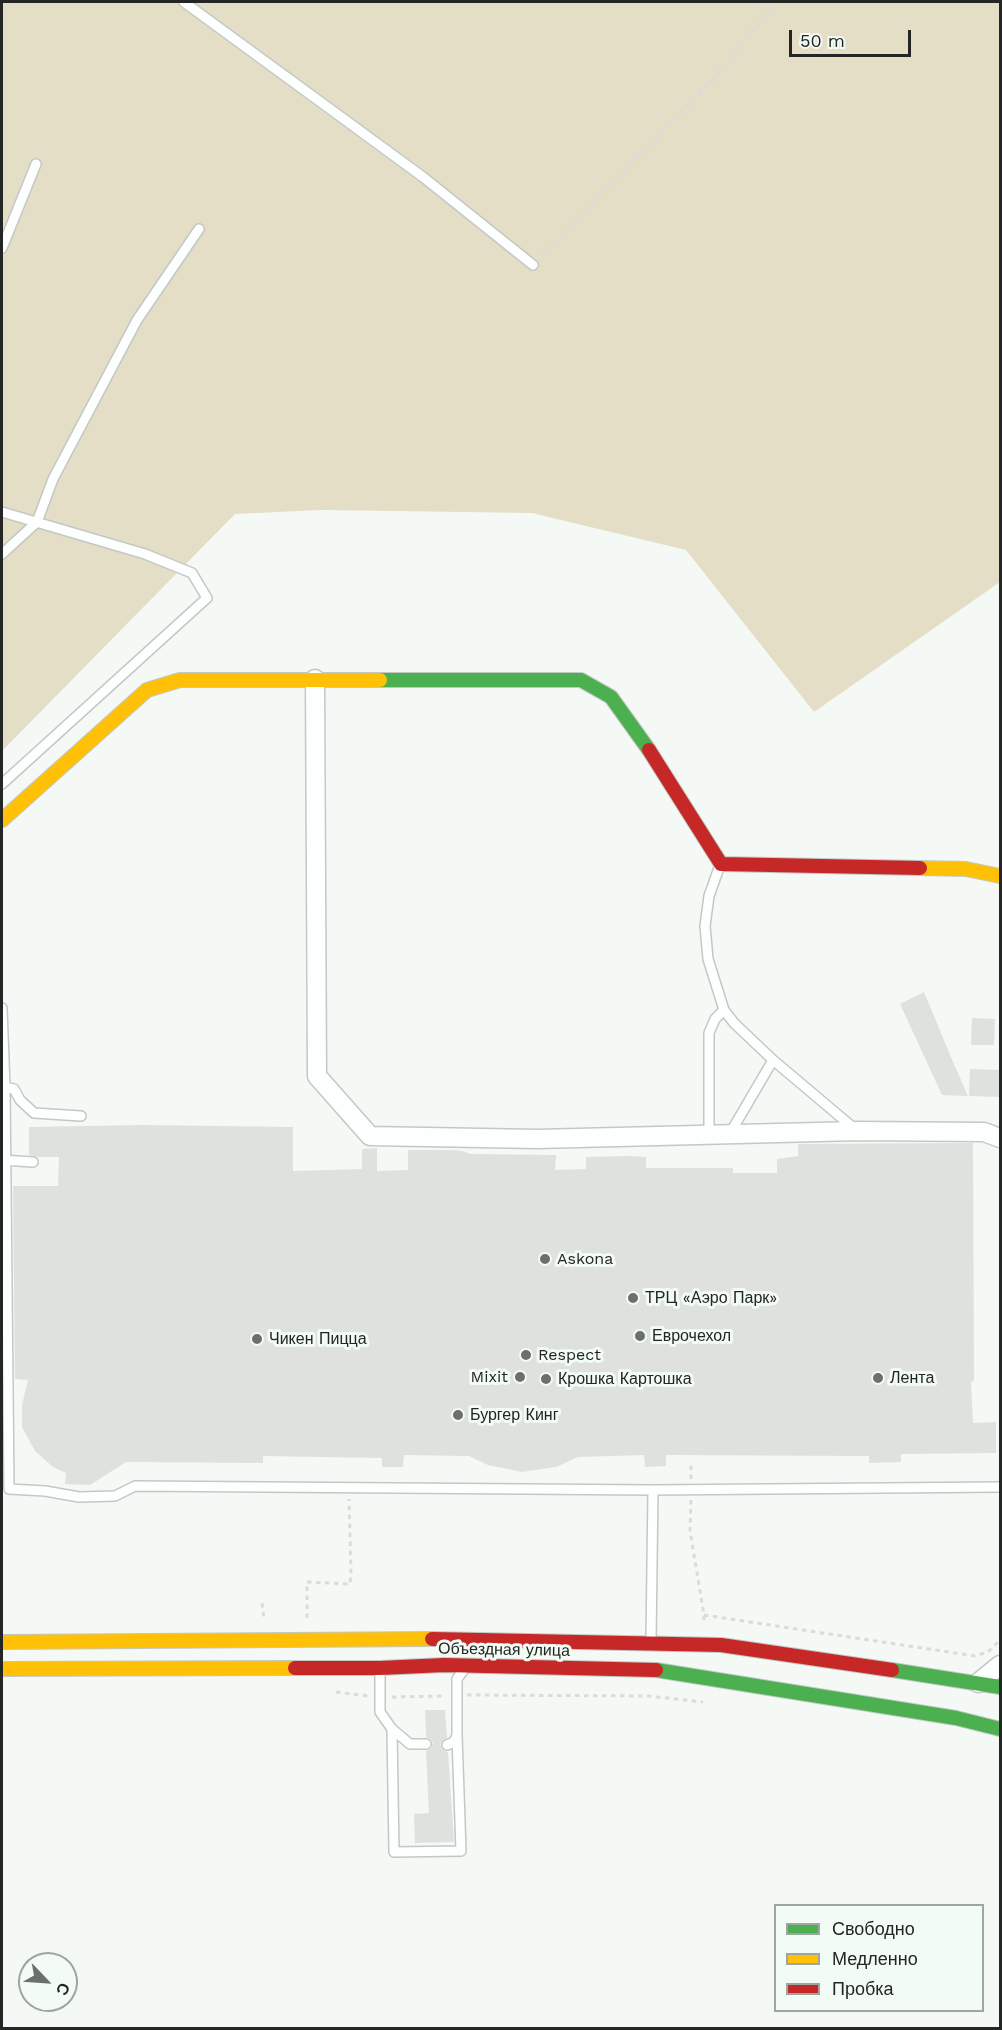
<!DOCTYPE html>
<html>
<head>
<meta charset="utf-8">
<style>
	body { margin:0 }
	#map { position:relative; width:1002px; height:2030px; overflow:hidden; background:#f4f9f5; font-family:"Work Sans",sans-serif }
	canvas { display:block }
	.frame { position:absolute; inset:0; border:3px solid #232624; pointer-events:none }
	.legend { position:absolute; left:774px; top:1904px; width:210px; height:108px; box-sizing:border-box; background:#f2fbf4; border:2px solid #9fa6a1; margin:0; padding:8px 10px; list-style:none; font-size:18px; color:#232624 }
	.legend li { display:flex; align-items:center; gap:12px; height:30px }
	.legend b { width:30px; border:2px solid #9fa6a1 }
	.north { position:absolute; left:18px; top:1952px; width:60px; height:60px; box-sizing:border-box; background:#f2fbf4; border:2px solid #9fa6a1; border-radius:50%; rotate:115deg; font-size:16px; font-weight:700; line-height:24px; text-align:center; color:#232624 }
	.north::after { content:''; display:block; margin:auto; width:21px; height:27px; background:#6c706d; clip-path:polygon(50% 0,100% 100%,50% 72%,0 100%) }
	.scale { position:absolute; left:789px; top:30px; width:122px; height:27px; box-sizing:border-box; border:3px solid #232624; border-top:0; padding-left:8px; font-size:18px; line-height:21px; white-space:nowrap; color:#232624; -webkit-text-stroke:4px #f2fbf4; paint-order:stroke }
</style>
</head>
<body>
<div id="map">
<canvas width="1002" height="2030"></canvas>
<div class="frame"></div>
<ul class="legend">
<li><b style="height:8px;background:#4caf50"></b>Свободно</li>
<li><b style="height:8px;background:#ffc107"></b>Медленно</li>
<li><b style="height:8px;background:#c62828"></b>Пробка</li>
</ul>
<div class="north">С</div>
<div class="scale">50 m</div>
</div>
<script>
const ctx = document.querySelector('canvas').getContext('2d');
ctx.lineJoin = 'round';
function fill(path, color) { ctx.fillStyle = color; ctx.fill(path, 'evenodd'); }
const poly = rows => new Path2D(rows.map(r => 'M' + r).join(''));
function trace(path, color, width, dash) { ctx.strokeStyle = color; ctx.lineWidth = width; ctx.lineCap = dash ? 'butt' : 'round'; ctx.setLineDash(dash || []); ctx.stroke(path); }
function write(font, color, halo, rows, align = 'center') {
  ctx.font = font + ' "Work Sans",sans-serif'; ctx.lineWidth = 6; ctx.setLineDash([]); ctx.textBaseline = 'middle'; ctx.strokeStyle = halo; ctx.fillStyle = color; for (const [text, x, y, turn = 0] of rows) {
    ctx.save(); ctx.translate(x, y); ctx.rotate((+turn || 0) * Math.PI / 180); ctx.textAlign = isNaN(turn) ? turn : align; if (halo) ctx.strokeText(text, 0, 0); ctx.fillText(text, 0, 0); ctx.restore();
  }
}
fill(poly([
	[2,2,1000,2,1000,582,814,712,686,550,532,513,321,510,235,514,2,751]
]), '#e4dec7');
fill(poly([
	[924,992,953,1062,968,1096,942,1095,900,1004],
	[972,1018,995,1019,994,1045,971,1045],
	[970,1069,1000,1070,1000,1097,969,1096],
	[142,1125,293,1127,293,1171,362,1169,362,1149,377,1148,377,1171,408,1170,408,1150,451,1150,463,1151,470,1154,556,1155,555,1170,586,1169,586,1157,629,1156,646,1157,646,1168,733,1168,733,1173,777,1173,777,1159,798,1156,798,1144,973,1143,974,1381,971,1382,973,1423,996,1422,996,1453,901,1454,901,1462,869,1463,869,1456,666,1455,666,1466,645,1467,644,1455,578,1457,556,1467,522,1472,488,1465,469,1456,404,1455,403,1467,382,1467,382,1458,263,1456,263,1463,126,1462,90,1485,65,1484,66,1473,53,1467,35,1451,22,1427,22,1405,28,1380,15,1379,13,1186,58,1186,59,1157,38,1157,29,1155,29,1127],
	[425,1710,445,1710,447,1738,442,1741,440,1745,443,1750,448,1752,454,1842,415,1843,414,1814,429,1813,426,1751,431,1748,433,1743,430,1739,426,1737]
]), '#dee1dd');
const lane = poly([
	[184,2,423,177,533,265],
	[2,248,36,164],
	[2,512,145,554,192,573,207,598,2,784],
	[2,554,37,522,53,479,137,320,199,229],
	[720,865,709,896,705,926,708,959,724,1010,734,1023,773,1060,856,1130],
	[2,1008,5,1087,9,1489,45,1491,79,1497,115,1496,135,1486,653,1490,1000,1487],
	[5,1087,14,1089,20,1100,34,1113,81,1116],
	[709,1135,709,1033,715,1019,724,1010],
	[729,1135,773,1060],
	[2,1160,33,1162],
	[651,1640,653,1490],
	[380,1670,380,1712,392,1729,410,1744,426,1744],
	[392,1729,394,1852,461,1851,457,1735],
	[447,1745,454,1742,457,1735,457,1679,463,1671]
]);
const street = poly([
	[315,679,317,1076,370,1136,537,1139,858,1131,984,1132,1000,1138],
	[978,1683,1000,1665]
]);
const fast = poly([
	[380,680,581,680,611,697,649,750],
	[656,1670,956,1718,1000,1729],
	[892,1670,1000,1687]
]);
const slow = poly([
	[2,820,147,690,180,680,380,680],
	[920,868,966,869,1000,876],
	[2,1642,432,1639],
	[2,1669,295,1668]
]);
const jam = poly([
	[649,750,721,864,920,868],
	[432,1639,721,1645,892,1670],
	[295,1668,380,1668,444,1665,656,1670]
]);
trace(lane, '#c4c8c5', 12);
trace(street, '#c4c8c5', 21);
trace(fast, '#c4c8c5', 16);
trace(slow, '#c4c8c5', 16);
trace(jam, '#c4c8c5', 16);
trace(poly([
	[542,256,709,84,776,2],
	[691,1479,691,1463],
	[691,1500,690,1531,704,1615,704,1625],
	[262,1603,264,1619],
	[704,1615,975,1656,988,1652,1000,1640],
	[307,1618,307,1582,350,1584,351,1572,349,1499],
	[336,1692,368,1696],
	[467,1695,648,1696,703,1702],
	[392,1697,446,1696]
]), '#dadbdb', 3, [4.5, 4.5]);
trace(lane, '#fdfefe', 9);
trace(street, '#fdfefe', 18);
trace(fast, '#4caf50', 14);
trace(slow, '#ffc107', 14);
trace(jam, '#c62828', 14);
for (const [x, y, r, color] of [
	[545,1259,6,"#6c706d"],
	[633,1298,6,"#6c706d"],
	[640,1336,6,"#6c706d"],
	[257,1339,6,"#6c706d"],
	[526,1355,6,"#6c706d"],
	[520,1377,6,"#6c706d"],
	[878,1378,6,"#6c706d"],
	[546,1379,6,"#6c706d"],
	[458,1415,6,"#6c706d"]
]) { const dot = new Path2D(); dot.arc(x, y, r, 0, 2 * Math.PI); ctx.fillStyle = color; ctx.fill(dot); trace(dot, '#f2fbf4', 2); }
write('16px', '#232624', '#f2fbf4', [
	["Askona",557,1259],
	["ТРЦ «Аэро Парк»",645,1298],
	["Еврочехол",652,1336],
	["Чикен Пицца",269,1339],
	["Respect",538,1355],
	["Mixit",508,1377,"right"],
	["Лента",890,1378],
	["Крошка Картошка",558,1379],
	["Бургер Кинг",470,1415]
], 'left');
write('16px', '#232624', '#f2fbf4', [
	["Объездная улица",504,1650,1]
]);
</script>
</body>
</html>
